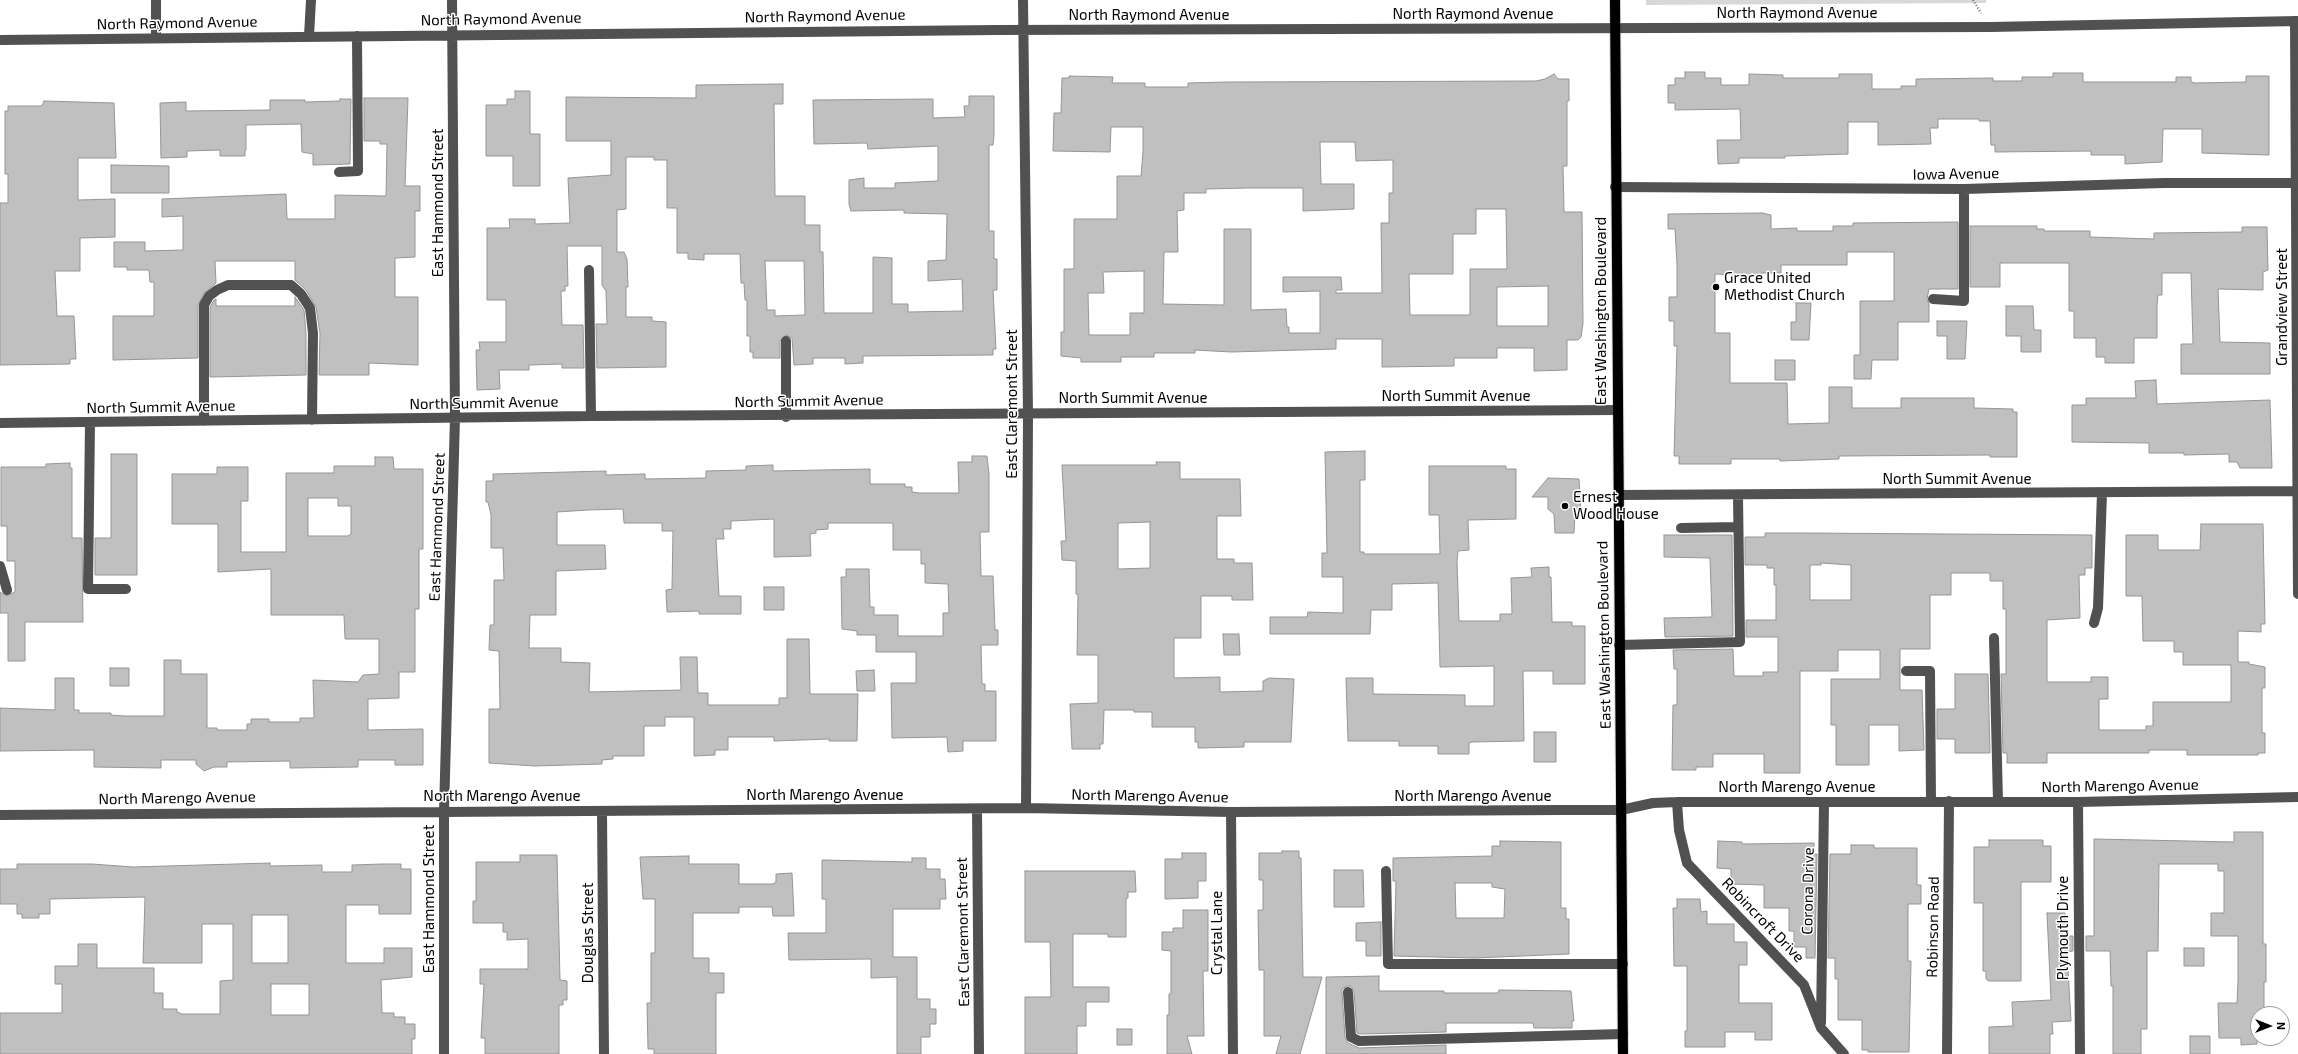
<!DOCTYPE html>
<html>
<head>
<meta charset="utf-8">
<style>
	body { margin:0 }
	#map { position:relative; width:2298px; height:1054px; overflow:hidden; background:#fff; font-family:"Exo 2",sans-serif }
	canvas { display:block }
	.north { position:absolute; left:2250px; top:1006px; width:40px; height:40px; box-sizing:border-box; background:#fff; border:1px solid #999; border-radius:50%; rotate:90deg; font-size:11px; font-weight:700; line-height:16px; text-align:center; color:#000 }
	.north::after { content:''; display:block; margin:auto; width:14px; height:18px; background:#000; clip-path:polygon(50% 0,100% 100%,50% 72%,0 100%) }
</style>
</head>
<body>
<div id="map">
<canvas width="2298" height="1054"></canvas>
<div class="north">N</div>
</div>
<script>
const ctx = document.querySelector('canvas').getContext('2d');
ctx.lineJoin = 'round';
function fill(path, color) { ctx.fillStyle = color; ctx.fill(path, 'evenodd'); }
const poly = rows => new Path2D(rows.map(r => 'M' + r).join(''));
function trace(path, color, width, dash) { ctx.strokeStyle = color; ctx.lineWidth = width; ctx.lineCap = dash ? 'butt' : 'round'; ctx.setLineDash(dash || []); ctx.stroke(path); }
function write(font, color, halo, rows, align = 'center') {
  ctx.font = font + ' "Exo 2",sans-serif'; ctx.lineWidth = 3; ctx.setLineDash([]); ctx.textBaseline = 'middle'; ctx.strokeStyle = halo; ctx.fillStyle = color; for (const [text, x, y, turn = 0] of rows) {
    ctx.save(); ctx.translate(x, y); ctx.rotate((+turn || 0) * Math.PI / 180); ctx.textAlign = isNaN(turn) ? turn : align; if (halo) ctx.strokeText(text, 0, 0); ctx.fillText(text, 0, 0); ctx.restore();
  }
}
fill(poly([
	[1646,0,1986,0,1986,3,1646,5]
]), '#d8d8d8');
const building = poly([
	[1685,72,1705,72,1705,78,1721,78,1721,85,1749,85,1749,74,1783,75,1783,78,1839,78,1839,74,1872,74,1872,89,1901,89,1901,86,1916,86,1916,79,1993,78,1993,81,2022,81,2022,77,2053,77,2053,73,2083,73,2083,82,2176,82,2176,77,2191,77,2191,82,2195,83,2246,82,2246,76,2269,76,2269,155,2202,153,2202,129,2163,129,2162,162,2125,164,2125,155,2091,155,2091,151,1995,152,1995,145,1991,145,1990,121,1979,121,1979,119,1938,119,1938,128,1930,128,1931,144,1878,145,1878,122,1848,122,1848,154,1785,156,1785,158,1739,158,1739,163,1718,164,1717,140,1741,140,1740,109,1675,110,1675,103,1668,103,1668,85,1675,85,1675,78,1685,78,1685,72],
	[1554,74,1558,79,1569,79,1569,101,1567,101,1567,166,1563,166,1564,212,1582,212,1583,323,1581,337,1578,340,1567,340,1567,370,1534,371,1534,348,1497,348,1497,358,1454,358,1454,366,1382,367,1382,339,1336,339,1336,349,1231,352,1195,350,1195,353,1154,353,1154,357,1121,357,1121,362,1081,362,1081,358,1061,356,1061,332,1064,332,1064,269,1074,269,1074,219,1117,219,1117,176,1141,176,1143,152,1143,127,1111,127,1110,152,1053,151,1054,113,1061,113,1062,78,1069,78,1069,76,1113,77,1112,83,1145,83,1145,87,1188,87,1188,83,1228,82,1536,81,1545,79,1554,74],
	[1320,142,1355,142,1356,161,1393,160,1393,193,1389,193,1389,223,1381,223,1382,293,1336,293,1336,290,1342,290,1341,277,1283,277,1283,292,1320,291,1320,333,1289,333,1289,327,1287,327,1286,309,1251,310,1251,229,1224,229,1224,305,1163,304,1164,252,1178,252,1177,211,1184,210,1184,193,1206,193,1206,189,1247,188,1303,188,1303,211,1354,209,1354,184,1321,184,1320,142],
	[1476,209,1506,209,1507,269,1470,269,1470,315,1410,315,1409,274,1453,274,1453,234,1476,234,1476,209],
	[1144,271,1144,313,1130,313,1130,335,1089,335,1088,293,1104,293,1103,272,1144,271],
	[1548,286,1548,326,1497,326,1497,287,1548,286],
	[783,84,783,104,774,104,775,196,805,196,805,225,820,225,820,252,823,252,824,313,873,313,873,257,892,258,892,304,908,304,908,312,963,311,962,279,928,281,928,261,946,260,947,214,904,213,904,210,851,211,849,204,849,180,864,178,864,188,895,188,895,183,938,181,938,146,868,149,867,143,814,144,813,100,933,99,933,118,963,117,965,117,964,106,969,106,969,96,994,96,994,135,993,145,989,145,989,231,994,231,994,259,997,259,997,290,993,290,996,349,993,349,993,355,863,356,863,363,845,364,845,358,813,358,813,364,794,365,792,338,786,335,780,341,780,358,753,358,753,352,750,352,750,336,747,336,747,300,745,300,744,283,741,283,740,254,704,254,704,260,688,259,688,253,677,253,677,208,667,208,667,160,654,160,654,157,626,157,626,209,617,210,617,252,624,252,627,259,628,287,626,287,626,317,652,317,652,321,666,322,666,367,597,368,596,324,607,324,606,291,602,285,602,246,567,246,568,286,565,286,565,291,561,291,562,325,583,325,584,368,562,368,562,364,529,365,529,370,499,370,500,389,477,390,476,350,480,350,479,342,506,342,506,300,487,300,487,228,510,228,509,219,535,219,535,224,570,223,568,178,611,175,611,141,566,141,566,97,696,98,696,85,783,84],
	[765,261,804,261,805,315,775,316,775,310,767,310,765,261],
	[515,91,530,91,530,134,540,134,540,186,513,186,513,156,486,156,486,105,507,105,507,99,515,99,515,91],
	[364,98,408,98,405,186,420,186,420,211,415,211,415,257,395,258,395,297,418,297,418,365,369,363,369,375,319,375,320,333,316,307,306,290,295,280,295,261,215,261,216,283,204,293,198,305,198,358,113,360,113,316,154,316,154,282,150,282,149,270,127,270,127,267,114,267,114,242,145,242,145,251,183,250,183,216,162,217,162,199,286,194,287,219,335,219,335,195,386,196,387,144,380,144,380,141,364,141,364,98],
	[340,99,351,99,350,164,313,165,313,154,302,152,301,124,246,125,246,150,245,150,245,156,220,156,220,150,187,151,187,157,161,158,160,103,186,102,186,111,270,110,270,100,305,100,305,102,340,101,340,99],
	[44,101,114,103,116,158,78,158,78,200,115,199,115,237,80,238,80,271,55,271,57,316,74,316,76,359,70,359,70,364,0,365,0,203,8,203,8,174,5,174,5,111,8,111,8,106,42,106,44,101],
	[111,165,169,166,169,193,111,193,111,165],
	[1762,213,1771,215,1771,229,1797,228,1797,231,1833,231,1833,226,1853,226,1853,223,1958,222,1958,289,1929,289,1927,299,1929,304,1929,322,1898,322,1898,360,1872,360,1871,379,1854,379,1854,355,1860,355,1860,301,1894,301,1894,252,1847,252,1847,265,1781,265,1781,273,1761,273,1761,276,1715,274,1715,333,1730,333,1730,383,1787,383,1788,424,1829,423,1829,387,1852,387,1852,408,1901,408,1901,398,1974,398,1974,408,2013,409,2013,412,2017,412,2017,457,1990,457,1990,455,1839,456,1839,459,1780,461,1780,459,1731,459,1731,464,1679,464,1679,456,1674,456,1677,346,1674,346,1674,321,1669,321,1669,297,1677,297,1677,264,1675,229,1668,229,1668,214,1762,213],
	[1970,226,2037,226,2037,229,2044,229,2044,231,2090,231,2090,237,2154,239,2154,233,2242,232,2242,227,2267,227,2268,270,2263,272,2263,290,2218,289,2220,342,2270,343,2270,374,2181,374,2181,344,2193,344,2191,273,2162,273,2162,295,2158,295,2157,305,2157,338,2134,338,2134,363,2105,363,2105,357,2096,357,2096,338,2074,338,2074,311,2069,311,2069,263,2000,263,2000,287,1970,287,1970,226],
	[295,297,304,310,306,333,306,375,210,377,210,307,214,300,216,299,216,306,295,306,295,297],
	[1796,303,1811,303,1809,340,1791,340,1791,322,1796,322,1796,303],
	[2006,306,2033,306,2034,330,2041,330,2041,352,2021,352,2021,336,2006,336,2006,306],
	[1937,321,1967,321,1965,359,1947,359,1947,336,1937,336,1937,321],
	[1775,360,1795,360,1795,380,1775,380,1775,360],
	[2156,380,2157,404,2270,400,2272,468,2240,468,2237,462,2229,462,2229,454,2184,455,2184,453,2149,453,2149,443,2072,442,2072,405,2086,405,2086,398,2136,398,2135,381,2156,380],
	[1365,451,1365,480,1360,480,1360,552,1364,552,1364,554,1440,554,1439,515,1429,515,1429,466,1506,466,1506,469,1516,469,1516,519,1468,520,1469,550,1458,551,1457,561,1459,621,1500,621,1500,614,1512,614,1511,578,1532,577,1531,568,1549,567,1549,577,1551,577,1552,622,1572,622,1572,626,1585,626,1585,684,1553,684,1553,671,1523,671,1524,741,1472,742,1469,743,1469,754,1438,754,1438,746,1399,746,1399,741,1348,741,1346,678,1373,678,1373,694,1465,695,1465,706,1494,706,1494,666,1440,667,1438,583,1392,584,1392,610,1371,610,1370,634,1270,634,1270,617,1307,617,1308,612,1343,613,1343,577,1322,577,1322,553,1327,553,1325,452,1365,451],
	[111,454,137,454,137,575,95,575,95,538,111,538,111,454],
	[972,456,987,456,989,474,989,532,980,532,981,576,993,576,995,630,998,630,998,645,981,645,982,684,985,684,985,691,996,691,996,741,963,741,963,751,948,752,947,737,892,738,891,683,916,683,916,652,876,652,876,635,857,635,857,631,842,629,841,577,846,577,846,569,869,569,870,607,874,607,874,615,898,615,898,636,943,636,943,613,949,613,948,584,925,583,925,564,921,564,921,550,893,550,893,523,828,523,828,529,816,530,816,533,810,534,811,556,774,557,774,519,731,521,731,529,723,529,724,539,716,539,719,596,741,596,741,614,699,614,699,611,667,612,666,590,672,589,673,531,662,531,662,523,624,523,623,509,588,510,557,512,557,545,605,545,606,569,556,571,556,615,530,615,529,648,561,648,561,662,590,663,589,692,681,690,680,657,697,657,698,693,708,693,708,705,779,705,779,698,787,698,787,639,809,639,810,694,858,694,857,741,829,741,829,739,774,741,774,737,728,737,728,750,715,750,715,755,694,756,694,717,665,717,665,726,644,726,644,756,613,756,613,759,602,760,602,764,535,766,489,763,489,709,500,709,499,651,489,650,490,625,494,625,494,580,504,580,503,548,491,548,491,515,488,502,486,502,486,481,493,481,493,474,606,471,606,475,645,474,645,479,706,478,706,471,746,470,746,466,773,465,773,471,870,469,870,484,905,484,905,487,912,487,912,492,919,493,959,493,958,462,972,462,972,456],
	[375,457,393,457,394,469,423,469,423,549,419,549,419,609,415,609,415,672,399,672,399,698,368,699,368,730,423,729,423,765,395,765,395,760,358,760,358,767,290,768,290,761,227,762,227,767,214,767,204,771,196,764,196,760,161,760,161,768,94,767,94,750,0,751,0,708,55,710,55,678,74,678,74,710,79,710,79,713,111,713,111,715,124,716,164,716,164,660,181,660,181,674,207,674,207,728,217,728,217,730,247,730,247,724,251,724,251,719,269,719,269,722,300,722,300,718,314,718,313,680,358,682,363,675,379,674,379,639,345,639,344,615,271,615,271,569,218,572,218,524,172,524,172,474,217,474,217,467,248,467,248,501,241,501,241,552,286,552,286,473,334,473,334,466,375,466,375,457],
	[308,498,338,498,338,506,351,506,351,534,348,536,308,536,308,498],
	[1156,462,1180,462,1180,479,1240,479,1241,516,1217,516,1217,559,1234,559,1234,563,1252,563,1253,600,1232,600,1232,596,1201,596,1201,638,1174,638,1174,678,1220,677,1220,692,1263,691,1263,681,1269,678,1294,679,1291,742,1244,742,1244,747,1198,748,1198,742,1195,742,1195,727,1152,727,1152,712,1134,712,1134,710,1104,710,1103,744,1100,744,1100,749,1072,749,1070,704,1098,703,1098,655,1077,655,1078,594,1076,594,1076,561,1062,560,1061,541,1066,541,1062,465,1157,465,1156,462],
	[1150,522,1150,568,1118,569,1118,523,1150,522],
	[70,463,70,468,72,468,72,538,82,538,83,622,25,622,25,661,8,661,8,613,0,613,0,592,6,596,15,592,15,561,7,561,7,526,1,526,1,467,46,467,46,464,70,463],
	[1548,478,1579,479,1581,513,1575,513,1574,533,1555,533,1554,514,1548,509,1548,497,1532,497,1548,478],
	[2201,524,2263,524,2265,624,2261,624,2261,632,2238,631,2238,662,2249,662,2249,664,2265,667,2265,688,2262,688,2262,733,2265,733,2265,753,2258,753,2258,755,2187,755,2187,750,2149,750,2149,753,2047,753,2047,763,2007,763,2007,753,2003,753,2001,674,2006,674,2006,609,2003,609,2003,581,1990,581,1990,573,1951,573,1951,595,1930,595,1930,649,1900,649,1900,690,1922,690,1924,750,1899,751,1899,725,1869,725,1869,765,1836,765,1836,725,1831,725,1831,679,1880,679,1880,650,1838,650,1838,671,1800,671,1800,773,1764,773,1764,754,1713,754,1713,767,1696,767,1696,770,1672,770,1673,705,1677,705,1677,669,1674,669,1673,650,1733,649,1734,676,1763,676,1763,672,1778,672,1778,637,1746,637,1746,620,1776,620,1776,585,1774,585,1774,568,1767,568,1767,565,1745,565,1745,537,1765,537,1765,533,1805,533,2092,535,2092,568,2085,568,2085,575,2079,575,2080,618,2047,620,2047,682,2091,682,2091,677,2108,677,2108,699,2099,699,2099,730,2146,730,2146,726,2153,726,2153,702,2231,702,2231,665,2183,665,2183,652,2174,652,2174,641,2143,641,2142,596,2126,596,2126,535,2158,535,2158,550,2200,550,2201,524],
	[1821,563,1851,565,1851,600,1810,600,1810,565,1821,565,1821,563],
	[1664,535,1732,535,1733,636,1665,637,1664,618,1712,617,1710,558,1664,557,1664,535],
	[764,587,784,587,784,610,764,610,764,587],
	[1223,634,1239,634,1240,655,1224,655,1223,634],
	[110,668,129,668,129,686,110,686,110,668],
	[874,670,875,691,857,691,856,671,874,670],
	[1955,674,1988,674,1990,753,1955,753,1955,739,1937,739,1937,709,1955,709,1955,674],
	[1534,732,1556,732,1556,762,1534,762,1534,732],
	[2234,832,2263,832,2263,944,2266,944,2266,982,2264,982,2264,1014,2258,1014,2257,1044,2241,1045,2241,1038,2219,1038,2218,1003,2237,1003,2238,980,2238,936,2211,936,2211,913,2224,913,2224,871,2218,871,2218,864,2159,864,2158,951,2147,951,2147,1029,2141,1029,2141,1054,2113,1054,2113,986,2111,986,2110,951,2086,951,2086,936,2094,936,2094,839,2234,842,2234,832],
	[1989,840,2043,840,2043,846,2051,846,2051,882,2021,882,2021,981,1989,981,1986,979,1986,971,1983,971,1983,903,1974,903,1974,847,1989,847,1989,840],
	[1500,841,1561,842,1561,908,1566,908,1566,919,1569,919,1569,954,1475,958,1394,956,1396,881,1393,881,1393,858,1492,856,1492,846,1500,846,1500,841],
	[1455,883,1492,883,1492,887,1505,889,1504,918,1456,918,1455,883],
	[1718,841,1742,842,1742,844,1814,843,1814,854,1817,854,1815,958,1806,958,1806,947,1794,947,1794,931,1789,931,1789,908,1764,908,1764,885,1731,884,1731,869,1717,868,1718,841],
	[1851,845,1874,845,1874,848,1917,848,1917,885,1921,885,1921,904,1908,904,1908,961,1911,961,1909,1052,1868,1052,1868,1050,1862,1050,1862,1020,1838,1020,1838,979,1835,979,1835,958,1828,958,1830,854,1851,854,1851,845],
	[1282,851,1299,851,1299,858,1301,858,1303,977,1322,977,1300,1054,1276,1054,1281,1036,1264,1036,1264,970,1259,970,1258,910,1263,910,1263,880,1259,880,1259,853,1282,853,1282,851],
	[1182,853,1206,853,1206,881,1198,881,1198,898,1165,899,1165,859,1182,859,1182,853],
	[520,855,557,855,560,980,567,981,567,1000,563,1000,563,1005,559,1005,559,1054,485,1054,485,1038,481,1038,484,984,480,984,480,969,528,969,528,939,507,940,507,932,503,932,503,923,473,923,473,901,476,901,476,862,520,862,520,855],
	[689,856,689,864,739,864,739,884,773,884,776,882,776,874,792,873,794,916,773,916,772,907,739,907,739,913,693,913,693,958,709,958,709,973,724,973,724,993,716,993,716,1054,654,1054,654,1049,648,1049,647,1003,651,1003,651,953,655,953,655,899,643,899,640,857,689,856],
	[912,858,926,858,926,869,940,869,940,879,945,879,946,899,940,899,940,909,893,909,893,957,917,957,917,999,930,999,930,1009,936,1009,936,1024,930,1024,930,1037,921,1037,921,1054,897,1054,897,977,871,978,871,959,789,960,788,933,826,933,826,899,822,899,822,860,912,862,912,858],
	[270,863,270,866,322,865,322,872,352,872,352,865,383,864,401,864,401,869,411,869,411,914,379,914,379,905,346,905,346,963,384,963,384,948,412,948,412,977,381,980,382,1013,394,1013,394,1017,405,1017,405,1024,415,1024,415,1039,412,1039,412,1054,0,1054,0,1013,62,1013,62,984,55,984,55,966,78,966,78,944,97,944,97,968,154,968,154,993,163,993,163,1009,177,1009,177,1012,182,1014,220,1014,220,981,233,980,233,924,202,924,202,963,143,963,145,897,50,899,50,914,39,914,39,918,22,918,22,914,17,914,17,904,0,904,0,869,17,869,17,864,92,864,133,867,270,863],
	[252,915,288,915,288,963,252,963,252,915],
	[271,984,309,984,309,1015,271,1015,271,984],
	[1334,870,1363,870,1364,907,1334,907,1334,870],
	[1025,871,1135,871,1136,892,1128,892,1128,898,1126,898,1126,937,1108,937,1108,934,1073,934,1073,987,1109,987,1109,1002,1086,1002,1086,1026,1077,1026,1077,1054,1025,1054,1025,997,1051,997,1050,942,1025,942,1025,871],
	[1677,899,1700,899,1701,912,1707,911,1707,924,1734,924,1734,942,1747,942,1747,965,1739,965,1739,1003,1772,1003,1772,1040,1755,1040,1755,1032,1725,1032,1725,1047,1685,1047,1685,1031,1687,1031,1687,966,1674,966,1673,908,1677,908,1677,899],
	[1183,910,1208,910,1208,971,1203,971,1204,1036,1187,1036,1192,1054,1167,1054,1167,1015,1169,1015,1169,994,1171,994,1171,951,1162,950,1162,932,1173,932,1173,928,1183,928,1183,910],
	[2047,913,2065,913,2066,936,2073,936,2073,951,2067,952,2071,1021,2052,1022,2053,1034,2050,1034,2050,1054,1989,1054,1989,1027,2013,1026,2012,1002,2051,1000,2047,913],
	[1381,922,1381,956,1366,956,1366,941,1356,941,1356,923,1381,922],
	[2184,948,2204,948,2204,966,2184,966,2184,948],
	[1379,976,1379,991,1444,991,1444,993,1498,993,1499,990,1571,991,1574,1021,1572,1021,1572,1028,1534,1028,1533,1023,1446,1023,1446,1032,1360,1034,1357,1033,1354,991,1351,986,1347,986,1342,989,1342,992,1345,1037,1348,1043,1359,1048,1446,1045,1446,1054,1326,1054,1326,977,1379,976],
	[1117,1029,1132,1029,1132,1045,1117,1045,1117,1029],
	[2190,1036,2210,1036,2210,1054,2190,1054,2190,1036]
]);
fill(building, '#c0c0c0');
trace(building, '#959595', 1);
const major = poly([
	[1615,0,1623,1054]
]);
trace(major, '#dbdbdb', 12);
trace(poly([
	[1973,0,1981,13]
]), '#737373', 2.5, [1, 2]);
trace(poly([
	[156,0,156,38],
	[1023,0,1028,414,1026,808],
	[2295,21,2298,594],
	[309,36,311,0],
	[0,40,997,30,1990,27,2298,21],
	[339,172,358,171,357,36],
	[1615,187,1964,189,2164,183,2297,183],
	[589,270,591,416],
	[1933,299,1964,301,1964,189],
	[786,341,786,417],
	[204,421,204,305,209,296,217,290,228,285,291,285,301,294,310,308,313,333,312,420],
	[90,422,88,589,126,589],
	[0,423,591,416,1617,410],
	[1618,495,2297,491],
	[1681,528,1738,527],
	[0,566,7,590],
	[2094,623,2098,608,2102,493],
	[1994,638,1998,802],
	[1619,645,1740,642,1738,496],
	[1906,671,1930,671,1931,802],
	[1677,802,1679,830,1687,863,1804,985,1821,1028,1844,1054],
	[2078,802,2080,1054],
	[977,809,979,1054],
	[602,812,604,1054],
	[1231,812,1233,1054],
	[0,815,1026,808,1231,812,1559,810,1621,810,1653,803,1677,802,2078,802,2298,797],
	[1386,871,1388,964,1623,964],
	[1348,992,1351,1037,1359,1041,1623,1034],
	[1821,1023,1824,803],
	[444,1054,444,811,455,418,452,0],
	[1947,1054,1949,801]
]), '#515151', 10);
trace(major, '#000', 10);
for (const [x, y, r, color] of [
	[1716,287,4,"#000"],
	[1565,506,4,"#000"]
]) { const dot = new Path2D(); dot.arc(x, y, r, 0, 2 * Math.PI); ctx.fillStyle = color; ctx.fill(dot); trace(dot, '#fff', 1.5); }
write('15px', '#000', '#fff', [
	["North Raymond Avenue",1797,13],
	["North Raymond Avenue",1473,14],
	["North Raymond Avenue",1149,15],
	["North Raymond Avenue",825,16,-1],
	["North Raymond Avenue",501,19,-1],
	["North Raymond Avenue",177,23,-1],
	["Iowa Avenue",1956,174,-1],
	["East Hammond Street",438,203,-90],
	["Grandview Street",2282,307,-90],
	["East Washington Boulevard",1601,311,-90],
	["North Summit Avenue",1456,396],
	["North Summit Avenue",1133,398],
	["North Summit Avenue",809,401,-1],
	["North Summit Avenue",484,403,-1],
	["East Claremont Street",1012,404,-90],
	["North Summit Avenue",161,407,-1],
	["North Summit Avenue",1957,479],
	["East Hammond Street",437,527,-88],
	["East Washington Boulevard",1604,635,-91],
	["North Marengo Avenue",2120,786,-1],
	["North Marengo Avenue",1797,787],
	["North Marengo Avenue",825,795],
	["North Marengo Avenue",502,796],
	["North Marengo Avenue",1150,796,1],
	["North Marengo Avenue",1473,796],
	["North Marengo Avenue",177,798,-1],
	["Corona Drive",1808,891,-89],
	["East Hammond Street",429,899,-90],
	["Robincroft Drive",1763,920,46],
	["Robinson Road",1933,927,-89],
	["Plymouth Drive",2063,928,-90],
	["East Claremont Street",963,932,-91],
	["Douglas Street",588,933,-90],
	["Crystal Lane",1217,933,-90]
]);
write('15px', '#000', '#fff', [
	["Grace United",1724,278],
	["Methodist Church",1724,295],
	["Ernest",1573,497],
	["Wood House",1573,514]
], 'left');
</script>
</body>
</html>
